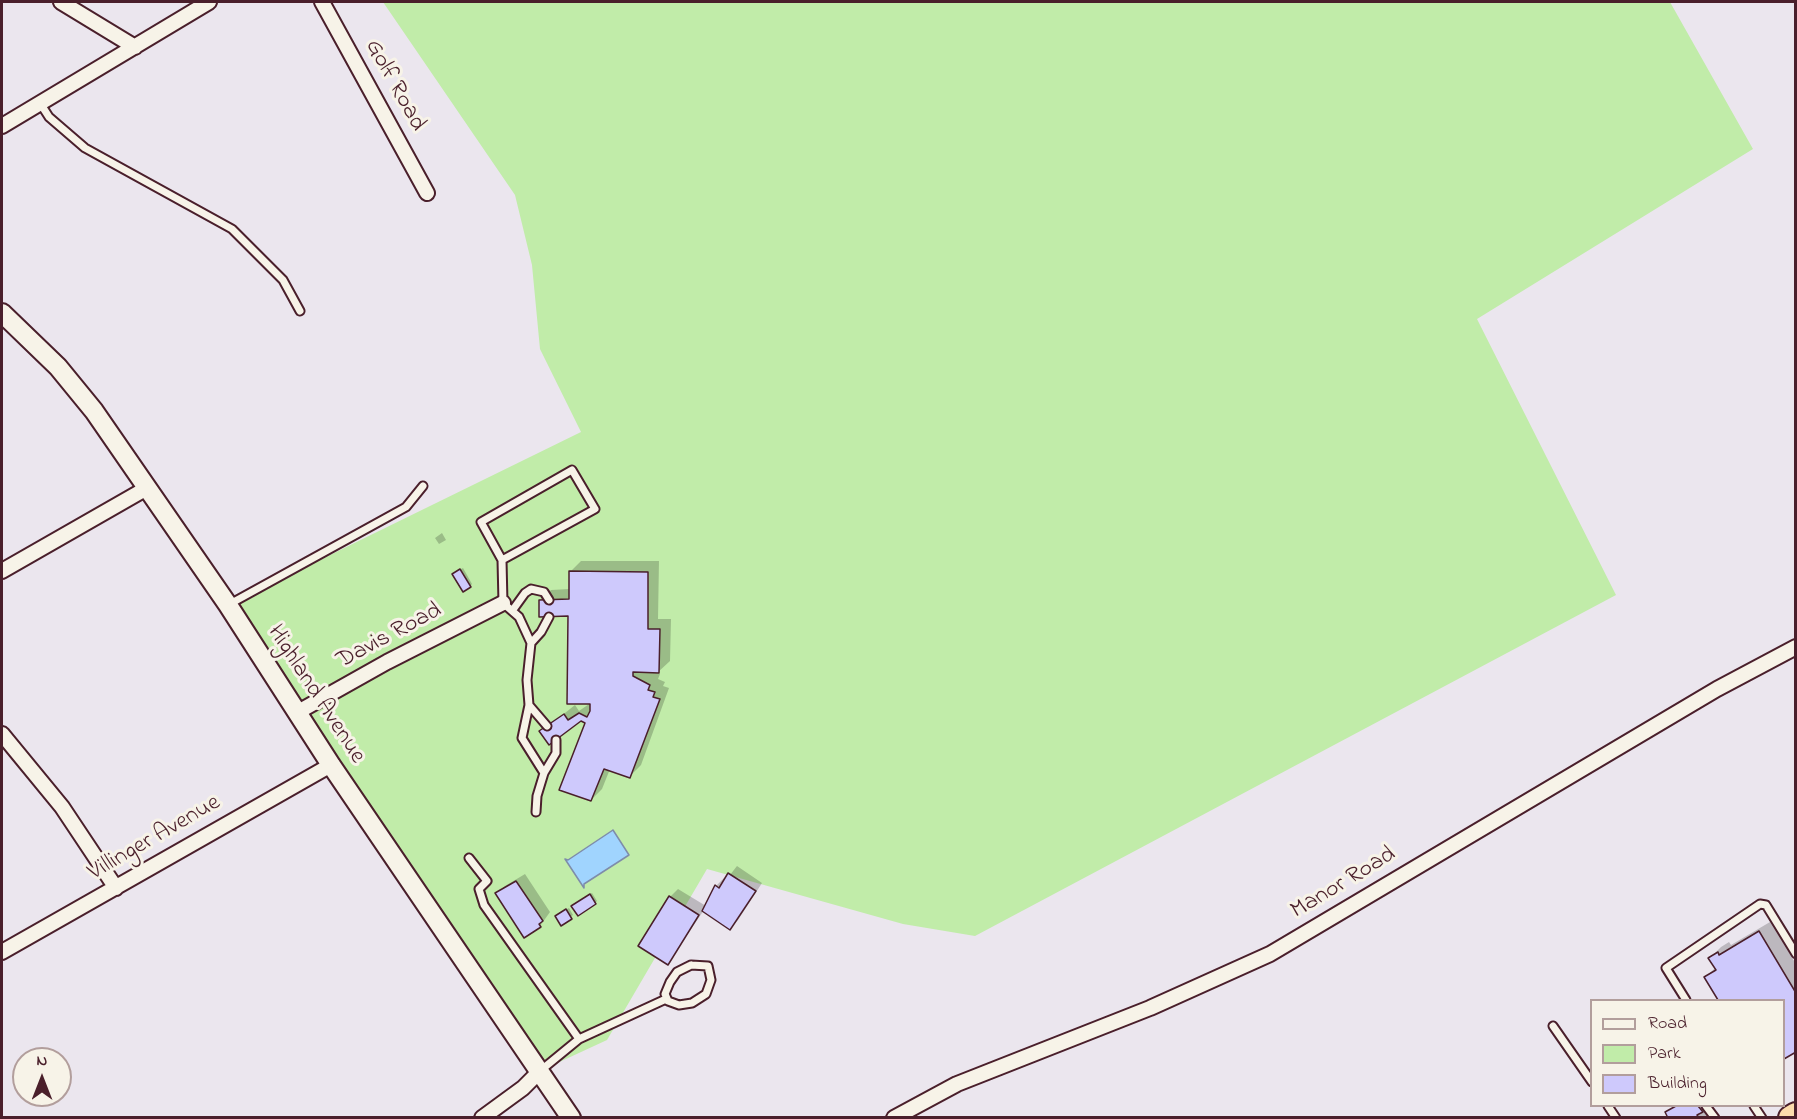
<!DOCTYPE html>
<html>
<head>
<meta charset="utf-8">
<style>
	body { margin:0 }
	#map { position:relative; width:1797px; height:1119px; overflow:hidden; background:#ebe6ee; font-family:"Indie Flower",sans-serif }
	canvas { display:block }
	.frame { position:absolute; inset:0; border:3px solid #4a1f2b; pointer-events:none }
	.legend { position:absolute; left:1590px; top:999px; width:195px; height:108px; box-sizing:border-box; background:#f7f3e8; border:2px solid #b29e9c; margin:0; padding:8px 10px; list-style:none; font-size:18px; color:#4a1f2b }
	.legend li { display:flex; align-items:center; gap:12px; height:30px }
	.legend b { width:30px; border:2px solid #b29e9c }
	.north { position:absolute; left:12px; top:1047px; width:60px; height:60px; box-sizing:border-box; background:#f7f3e8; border:2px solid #b29e9c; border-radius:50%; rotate:0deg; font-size:16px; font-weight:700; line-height:24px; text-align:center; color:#4a1f2b }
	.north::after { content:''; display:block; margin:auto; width:21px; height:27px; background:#4a1f2b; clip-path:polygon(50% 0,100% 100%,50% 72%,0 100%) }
</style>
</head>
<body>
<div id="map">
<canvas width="1797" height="1119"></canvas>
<div class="frame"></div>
<ul class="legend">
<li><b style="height:8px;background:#f7f3e8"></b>Road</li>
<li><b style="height:16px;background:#c1eca9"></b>Park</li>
<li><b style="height:16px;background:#cec9fc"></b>Building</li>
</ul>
<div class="north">N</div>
</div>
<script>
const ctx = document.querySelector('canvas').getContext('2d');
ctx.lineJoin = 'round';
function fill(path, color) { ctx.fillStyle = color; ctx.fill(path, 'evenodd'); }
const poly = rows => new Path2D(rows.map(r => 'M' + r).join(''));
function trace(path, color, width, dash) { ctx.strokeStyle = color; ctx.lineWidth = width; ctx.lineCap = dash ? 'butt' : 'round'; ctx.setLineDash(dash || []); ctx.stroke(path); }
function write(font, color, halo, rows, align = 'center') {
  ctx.font = font + ' "Indie Flower",sans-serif'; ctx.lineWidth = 6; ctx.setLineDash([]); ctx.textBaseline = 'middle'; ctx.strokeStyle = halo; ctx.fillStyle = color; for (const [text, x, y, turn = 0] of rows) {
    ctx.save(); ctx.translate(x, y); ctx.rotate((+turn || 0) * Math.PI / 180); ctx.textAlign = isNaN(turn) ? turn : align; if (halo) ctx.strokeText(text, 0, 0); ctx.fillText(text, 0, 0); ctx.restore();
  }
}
fill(poly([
	[383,2,1670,2,1753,149,1477,319,1616,595,975,936,903,924,707,869,607,1040,540,1071,228,605,581,432,540,349,532,265,515,195]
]), '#c1eca9');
const water = poly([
	[613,830,629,855,584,884,584,888,565,859,568,860,613,830]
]);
fill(water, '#a0d4fe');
trace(water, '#7e8caa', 1.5);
fill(poly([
	[442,533,446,540,439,544,435,538],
	[581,561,659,561,658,619,671,619,670,661,657,673,660,674,658,679,665,682,663,686,669,688,641,765,630,776,610,769,602,789,591,800,587,722,581,719,541,732,575,705,579,711,592,702,570,615,540,601,551,590,570,589,570,572],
	[463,568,472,584,470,586,456,572],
	[737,866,762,883,738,920,730,928,704,910,668,963,670,897,678,889,706,906,716,886,724,878,726,880],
	[525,874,550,912,540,926,497,893,505,886],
	[592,893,597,901,595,903,575,904],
	[569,908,573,915,561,924,558,914],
	[1770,922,1796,964,1796,1050,1784,1057,1784,1000,1720,1000,1706,977,1716,967,1710,958,1721,947,1729,942,1731,945],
	[1674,1106,1707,1106,1711,1118,1670,1118,1667,1112]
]), '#0003');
const building = poly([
	[460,569,471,587,463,592,452,574,460,569],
	[569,571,648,572,648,629,660,629,659,673,633,672,633,676,650,685,648,690,655,692,653,697,660,699,630,778,604,769,591,801,559,790,585,723,581,721,549,745,539,731,564,714,568,720,579,713,587,717,590,711,590,704,567,704,568,616,539,617,539,600,569,599,569,571],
	[728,873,756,891,730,930,702,911,715,885,719,888,728,873],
	[516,881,543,921,539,924,541,927,524,938,495,893,516,881],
	[590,894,596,904,578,916,571,906,590,894],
	[669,896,699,915,668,965,638,946,669,896],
	[566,909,572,919,561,926,555,916,566,909],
	[1759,931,1796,993,1796,1052,1784,1059,1784,1000,1718,1000,1704,977,1716,970,1708,958,1718,952,1719,955,1759,931],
	[1676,1106,1698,1106,1703,1112,1697,1115,1699,1118,1668,1118,1665,1112,1676,1106]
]);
fill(building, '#cec9fc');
trace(building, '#4a1f2b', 1.5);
const lane = poly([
	[40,103,49,117,85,148,232,229,283,280,300,311],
	[502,560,595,509,572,470,481,522,502,560,503,603,519,617,531,643],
	[228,605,406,507,423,486],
	[512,611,525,593,531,589,544,592,549,600],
	[529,705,547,726],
	[544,773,522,738,529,705,527,680,531,643,541,632,549,617],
	[536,812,537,796,544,773,556,753,556,740],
	[469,858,487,881,479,889,484,905,579,1039,540,1071],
	[691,965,708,966,711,980,706,994,692,1003,679,1005,668,1001,665,994,670,982,677,972,691,965],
	[1686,1000,1666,968,1760,904,1766,905,1796,954],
	[1553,1026,1592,1082],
	[579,1039,666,999],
	[1608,1106,1616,1118],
	[1706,1106,1715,1118],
	[1754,1106,1762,1118]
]);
const street = poly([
	[61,2,135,47],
	[322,2,427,193],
	[2,126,209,2],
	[2,571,147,488],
	[298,712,387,662,503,603],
	[2,734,62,807,116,888],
	[2,952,331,765],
	[482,1118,523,1088,540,1071],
	[894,1118,957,1084,1150,1008,1270,954,1717,689,1796,647]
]);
const secondary = poly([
	[2,313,58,367,94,411,228,605,331,765,571,1118]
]);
const highway = poly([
	[1791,1118,1796,1115]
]);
trace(lane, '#4a1f2b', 11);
trace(street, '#4a1f2b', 18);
trace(secondary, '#4a1f2b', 22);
trace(highway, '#4a1f2b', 28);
trace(lane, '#f7f3e8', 7);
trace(street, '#f7f3e8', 14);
trace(secondary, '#f7f3e8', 18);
trace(highway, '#fcdcac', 24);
write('24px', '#4a1f2b', '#f7f3e8', [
	["Golf Road",394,86,61],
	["Davis Road",390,637,-28],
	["Highland Avenue",315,695,57],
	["Villinger Avenue",155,839,-30],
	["Manor Road",1344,884,-31]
]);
</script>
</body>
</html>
